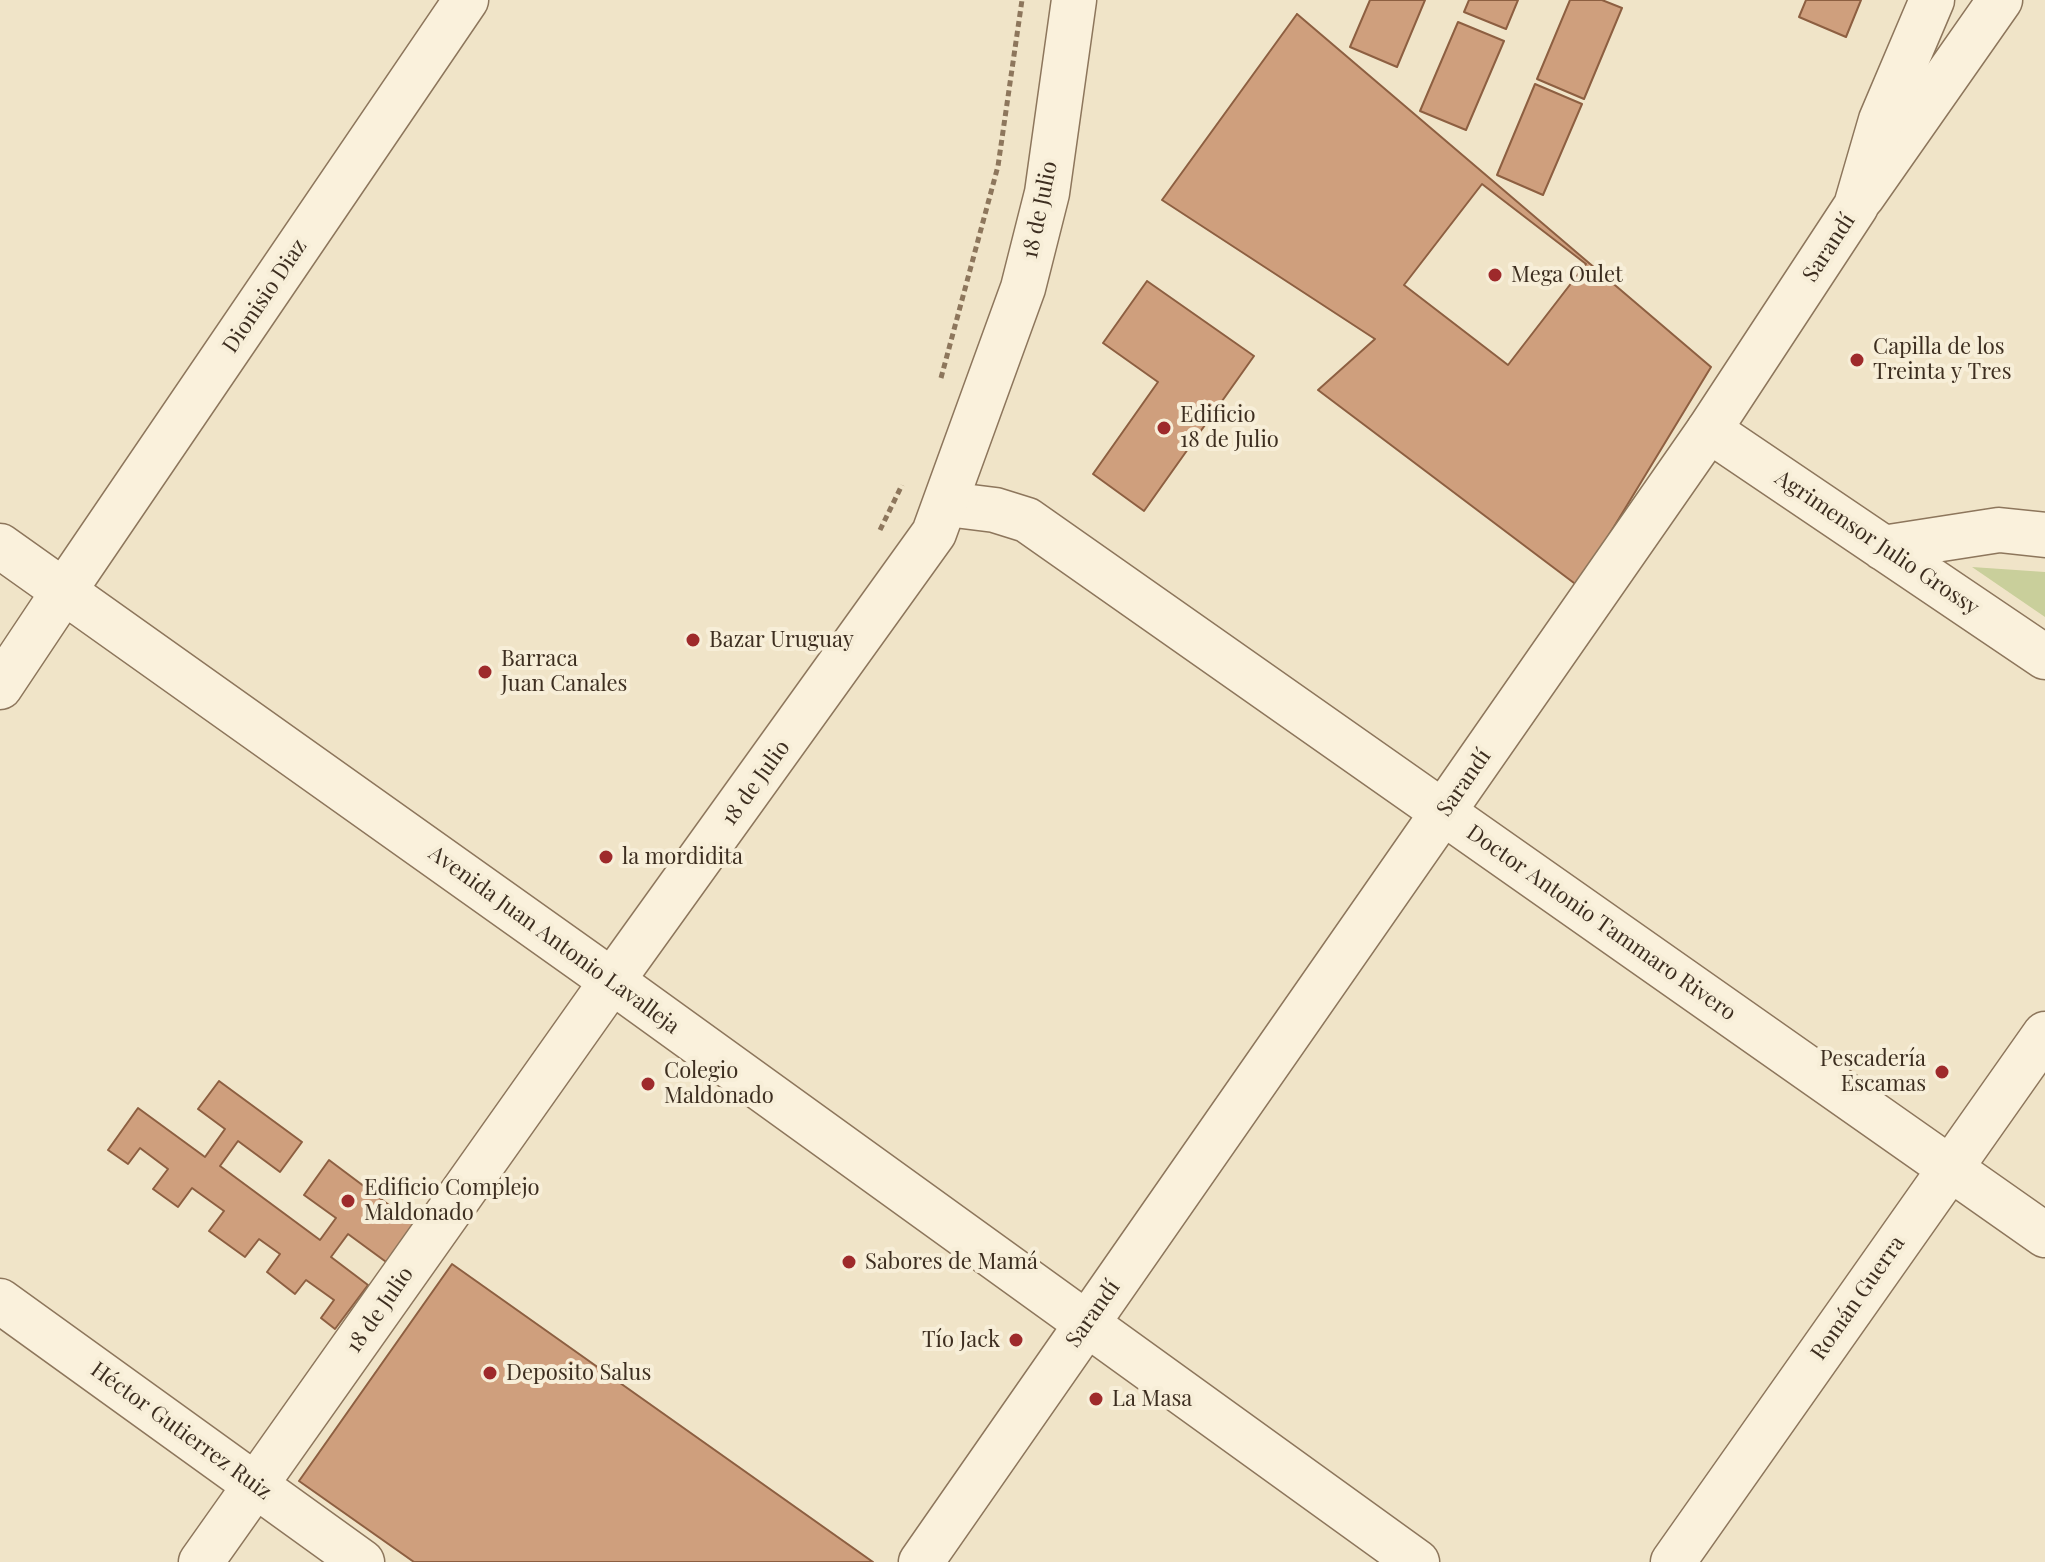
<!DOCTYPE html>
<html>
<head>
<meta charset="utf-8">
<style>
	body { margin:0 }
	canvas { display:block; background:#f0e4c8 }
</style>
</head>
<body>
<canvas width="2045" height="1562"></canvas>
<script>
const ctx = document.querySelector('canvas').getContext('2d');
ctx.lineJoin = 'round';
function fill(path, color) { ctx.fillStyle = color; ctx.fill(path, 'evenodd'); }
const poly = rows => new Path2D(rows.map(r => 'M' + r).join(''));
function trace(path, color, width, dash) { ctx.strokeStyle = color; ctx.lineWidth = width; ctx.lineCap = dash ? 'butt' : 'round'; ctx.setLineDash(dash || []); ctx.stroke(path); }
function write(font, color, halo, rows, align = 'center') {
  ctx.font = font + ' "Playfair Display",serif'; ctx.lineWidth = 8; ctx.setLineDash([]); ctx.textBaseline = 'middle'; ctx.strokeStyle = halo; ctx.fillStyle = color; for (const [text, x, y, turn = 0] of rows) {
    ctx.save(); ctx.translate(x, y); ctx.rotate((+turn || 0) * Math.PI / 180); ctx.textAlign = isNaN(turn) ? turn : align; if (halo) ctx.strokeText(text, 0, 0); ctx.fillText(text, 0, 0); ctx.restore();
  }
}
fill(poly([
	[1972,567,2045,572,2045,617]
]), '#c9cf9b');
const building = poly([
	[1370,0,1425,0,1397,67,1350,47,1370,0],
	[1469,0,1518,0,1506,29,1464,12,1469,0],
	[1570,0,1602,0,1622,8,1584,99,1537,79,1570,0],
	[1806,0,1861,0,1846,37,1799,17,1806,0],
	[1297,14,1711,367,1578,586,1318,390,1375,339,1162,200,1297,14],
	[1458,22,1504,41,1466,130,1420,111,1458,22],
	[1535,84,1582,104,1543,195,1497,175,1535,84],
	[1482,184,1586,264,1508,365,1404,285,1482,184],
	[1147,281,1254,356,1144,511,1093,474,1158,382,1103,343,1147,281],
	[219,1081,302,1142,280,1172,238,1141,220,1166,320,1240,336,1218,304,1195,329,1160,421,1229,393,1267,348,1234,331,1257,368,1285,335,1329,321,1318,334,1300,306,1280,295,1294,267,1272,280,1254,259,1239,245,1257,209,1231,224,1211,192,1188,178,1207,153,1189,168,1169,140,1148,128,1164,108,1150,138,1108,205,1157,225,1129,198,1109,219,1081],
	[452,1264,873,1562,414,1562,299,1481,452,1264]
]);
fill(building, '#cf9f7d');
trace(building, '#8d5f41', 2);
const minor = poly([
	[1862,197,2000,0],
	[1709,430,2045,657],
	[947,504,995,510,1027,520,2045,1235],
	[1883,548,1999,530,2045,535],
	[64,591,466,0],
	[0,1301,362,1562],
	[201,1562,612,981],
	[1673,1562,2045,1034]
]);
const tertiary = poly([
	[0,546,612,981,1417,1562],
	[0,687,64,591],
	[612,981,934,533,1023,288,1047,193,1074,0],
	[921,1562,1709,430,1856,206,1881,120,1932,0]
]);
trace(minor, '#8d765c', 47);
trace(tertiary, '#8d765c', 47);
trace(poly([
	[941,378,998,166,1022,0],
	[880,530,902,485]
]), '#8d765c', 5, [6, 4]);
trace(minor, '#faf1dc', 44);
trace(tertiary, '#faf1dc', 44);
for (const [x, y, r, color] of [
	[1495,275,8,"#9e2a2b"],
	[1857,360,8,"#9e2a2b"],
	[1164,428,8,"#9e2a2b"],
	[693,640,8,"#9e2a2b"],
	[485,672,8,"#9e2a2b"],
	[606,857,8,"#9e2a2b"],
	[1942,1072,8,"#9e2a2b"],
	[648,1084,8,"#9e2a2b"],
	[348,1201,8,"#9e2a2b"],
	[849,1262,8,"#9e2a2b"],
	[1016,1340,8,"#9e2a2b"],
	[490,1373,8,"#9e2a2b"],
	[1096,1399,8,"#9e2a2b"]
]) { const dot = new Path2D(); dot.arc(x, y, r, 0, 2 * Math.PI); ctx.fillStyle = color; ctx.fill(dot); trace(dot, '#f7eed8', 3); }
write('22px', '#3d2e20', '#f7eed8', [
	["18 de Julio",1040,210,-78],
	["Sarandí",1829,248,-57],
	["Dionisio Diaz",265,296,-56],
	["Agrimensor Julio Grossy",1877,543,34],
	["18 de Julio",756,783,-54],
	["Sarandí",1464,783,-55],
	["Doctor Antonio Tammaro Rivero",1601,923,35],
	["Avenida Juan Antonio Lavalleja",554,940,36],
	["Román Guerra",1858,1298,-55],
	["18 de Julio",380,1310,-55],
	["Sarandí",1093,1314,-55],
	["Héctor Gutierrez Ruiz",181,1431,36]
]);
write('22px', '#3d2e20', '#f7eed8', [
	["Mega Oulet",1511,275],
	["Capilla de los",1873,347],
	["Treinta y Tres",1873,372],
	["Edificio",1180,415],
	["18 de Julio",1180,440],
	["Bazar Uruguay",709,640],
	["Barraca",501,659],
	["Juan Canales",501,684],
	["la mordidita",622,857],
	["Pescadería",1926,1059,"right"],
	["Escamas",1926,1084,"right"],
	["Colegio",664,1071],
	["Maldonado",664,1096],
	["Edificio Complejo",364,1188],
	["Maldonado",364,1213],
	["Sabores de Mamá",865,1262],
	["Tío Jack",1000,1340,"right"],
	["Deposito Salus",506,1373],
	["La Masa",1112,1399]
], 'left');
</script>
</body>
</html>
